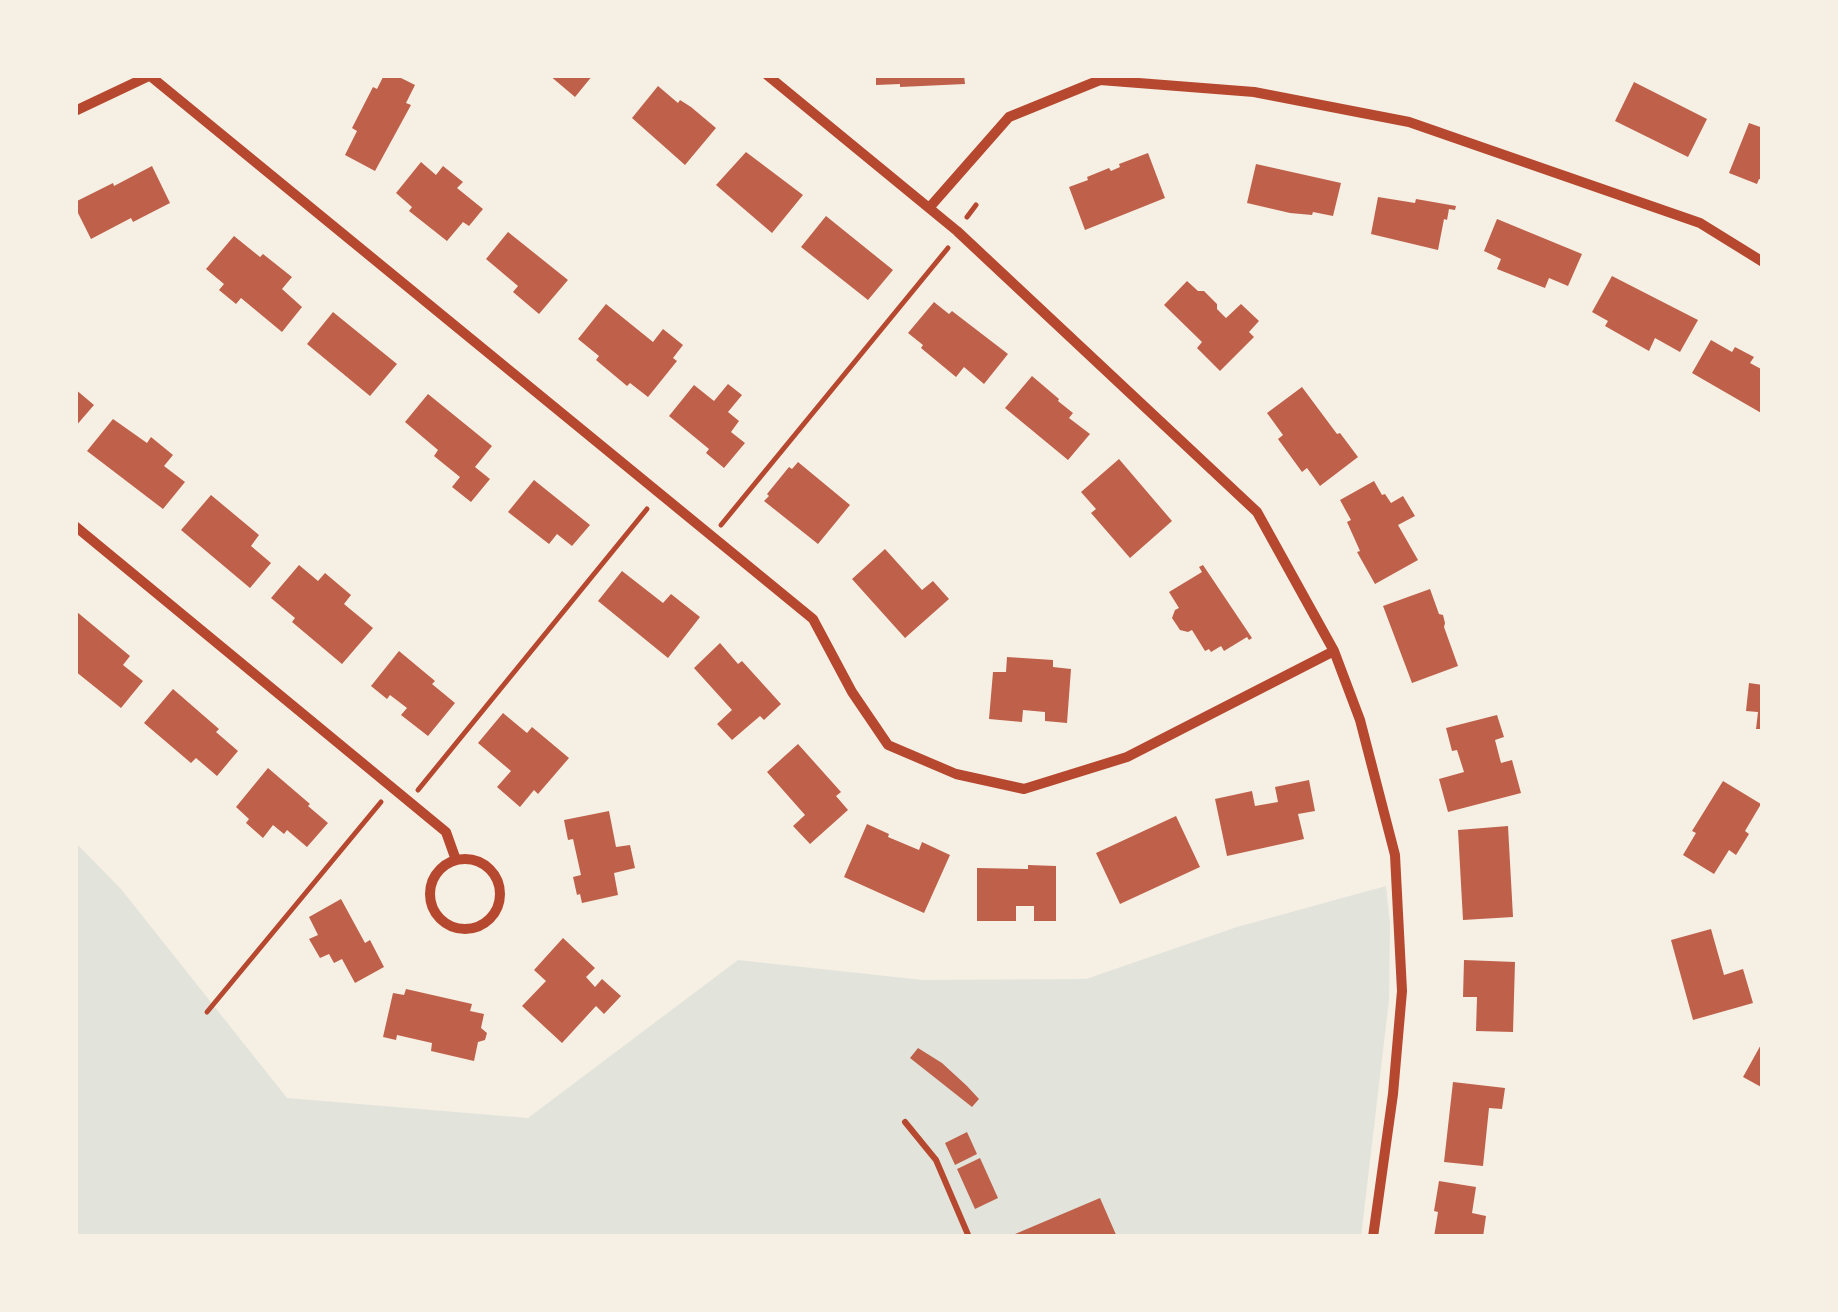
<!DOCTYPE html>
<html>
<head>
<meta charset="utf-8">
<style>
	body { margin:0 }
	#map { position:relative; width:1838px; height:1312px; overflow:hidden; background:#f6efe4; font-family:Commissioner,sans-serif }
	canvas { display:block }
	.frame { position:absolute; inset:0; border:78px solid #f6efe4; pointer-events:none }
</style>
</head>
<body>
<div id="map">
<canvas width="1838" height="1312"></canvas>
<div class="frame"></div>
</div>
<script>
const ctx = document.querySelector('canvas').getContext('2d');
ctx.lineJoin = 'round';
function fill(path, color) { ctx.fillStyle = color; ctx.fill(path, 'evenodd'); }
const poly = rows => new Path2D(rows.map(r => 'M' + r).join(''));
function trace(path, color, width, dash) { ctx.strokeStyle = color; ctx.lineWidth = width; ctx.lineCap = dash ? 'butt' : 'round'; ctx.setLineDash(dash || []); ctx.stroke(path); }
fill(poly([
	[75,842,121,889,287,1098,528,1118,738,960,923,980,1086,979,1237,927,1386,886,1390,924,1389,1000,1361,1237,75,1237]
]), '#e2e4dc');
fill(poly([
	[384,75,395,75,415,85,406,103,411,105,375,171,345,155,357,131,352,128,373,87,377,89],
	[549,75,593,75,575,97],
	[876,75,964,75,965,84,900,87,900,84,876,85],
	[1634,82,1707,119,1688,157,1615,121],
	[658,86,678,103,680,100,691,107,716,128,685,165,632,118],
	[1749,123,1763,128,1763,180,1759,179,1757,184,1729,173],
	[746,152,803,195,772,233,716,185],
	[1148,153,1165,198,1085,230,1069,187,1088,180,1087,177,1109,168,1111,171,1120,167,1119,164],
	[421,162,436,175,443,166,463,182,457,188,483,209,469,226,463,222,447,241,409,211,412,207,396,193],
	[1256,164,1341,183,1333,216,1313,212,1312,215,1290,213,1247,203],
	[152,166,170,203,133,222,131,218,91,239,75,207,75,202,113,183,114,186],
	[1378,197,1415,203,1416,199,1456,206,1455,210,1449,209,1447,220,1444,219,1438,250,1371,234],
	[826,216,893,270,868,300,801,247],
	[1497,219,1582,254,1568,286,1549,278,1545,288,1497,269,1501,259,1484,251],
	[508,232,568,280,539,314,513,292,518,286,486,259],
	[234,236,260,257,263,254,292,277,282,289,302,307,282,332,241,298,236,304,219,290,224,284,206,269],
	[1612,276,1698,320,1680,352,1655,338,1649,351,1605,326,1608,321,1592,312],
	[1187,281,1198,291,1204,291,1217,304,1217,309,1226,318,1241,304,1259,321,1249,332,1254,337,1220,371,1197,348,1202,342,1164,305],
	[934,302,949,314,952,311,1008,354,984,384,964,367,956,377,921,348,923,345,908,333],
	[606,304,653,342,663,329,683,345,673,358,677,361,648,397,630,383,627,386,596,360,599,356,578,339],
	[333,312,397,364,370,396,307,344],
	[1711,340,1732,352,1735,347,1754,357,1750,363,1763,370,1763,414,1692,373],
	[1032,376,1059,399,1058,401,1073,413,1069,418,1090,434,1068,460,1005,408],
	[728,384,742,395,728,412,739,421,731,432,745,443,724,468,706,453,709,449,669,416,694,385,714,401],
	[1302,387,1337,434,1340,433,1358,457,1320,486,1307,468,1302,472,1278,439,1283,435,1267,413],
	[75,389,94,405,75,427],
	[428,394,492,446,475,467,490,479,471,502,452,487,460,477,434,456,438,450,405,422],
	[113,419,147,443,151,437,173,455,164,466,185,482,163,509,87,451],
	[1119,459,1172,521,1130,558,1091,513,1096,509,1081,492],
	[798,462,850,505,818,544,764,501,769,496,767,494,789,467,792,469],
	[534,480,590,525,572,546,557,534,549,544,508,512],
	[1374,481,1382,495,1385,494,1391,503,1403,496,1415,516,1398,525,1418,560,1375,584,1357,552,1360,551,1347,522,1351,520,1340,500],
	[211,495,259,535,251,546,271,563,250,588,181,530],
	[885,549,922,590,933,581,949,599,905,638,852,579],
	[299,565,318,581,325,573,351,595,344,604,373,628,342,664,292,622,295,618,271,598],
	[1203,565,1252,638,1249,640,1247,637,1224,651,1221,646,1211,652,1209,649,1205,651,1192,630,1188,632,1180,630,1172,618,1175,610,1179,608,1169,592,1202,572,1199,567],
	[622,571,663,603,671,594,700,617,668,658,598,601],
	[1430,589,1439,614,1443,615,1445,623,1444,627,1458,666,1412,683,1383,606],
	[77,612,130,656,123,665,143,681,121,708,75,671,75,615],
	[720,643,738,664,742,661,781,704,764,720,760,716,732,740,717,724,732,710,694,668],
	[399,651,435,681,432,684,455,703,428,736,401,715,407,708,390,695,387,699,371,686],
	[1007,657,1053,660,1053,667,1071,669,1067,723,1045,721,1045,712,1023,710,1022,722,989,719,993,672,1006,672],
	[1749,683,1763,685,1763,729,1756,729,1758,712,1746,711],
	[173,689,219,729,216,732,238,751,217,776,196,758,191,763,144,723],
	[503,713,527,733,532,727,569,758,538,794,534,790,520,807,497,787,511,771,478,743],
	[1497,715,1504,737,1495,740,1501,763,1512,760,1521,793,1448,812,1439,779,1464,772,1457,750,1452,751,1446,728],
	[798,744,841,792,836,796,848,810,810,844,793,826,805,815,767,772],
	[268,768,310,804,308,806,328,823,307,847,287,830,284,834,273,825,263,838,246,823,249,819,236,807],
	[1309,780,1315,811,1298,814,1304,839,1227,856,1215,799,1252,791,1255,806,1278,802,1275,787],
	[1723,781,1761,804,1745,831,1749,834,1736,855,1729,850,1714,874,1683,855,1696,833,1692,831],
	[609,811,616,847,630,845,635,868,614,873,618,895,582,903,580,894,577,895,573,877,581,875,573,839,568,840,564,820],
	[1176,816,1200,867,1120,904,1096,853],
	[867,824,889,834,888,837,919,850,922,842,950,855,924,913,844,877],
	[1508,826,1513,917,1463,920,1458,830],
	[1028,865,1056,866,1056,921,1034,921,1034,906,1016,906,1016,921,977,921,977,868,1028,869],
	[341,899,365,943,370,940,384,967,355,983,342,959,334,963,329,954,320,958,309,939,318,935,309,917],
	[1711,929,1724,975,1743,969,1753,1003,1693,1020,1671,940],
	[563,938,595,968,586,977,595,987,602,979,621,996,604,1014,596,1006,562,1043,522,1006,546,981,534,970],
	[1464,960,1515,962,1513,1032,1476,1031,1477,997,1463,997],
	[406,989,472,1004,470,1011,484,1014,481,1028,487,1033,485,1040,478,1042,474,1061,431,1051,432,1043,397,1035,396,1040,383,1037,393,993,404,995],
	[1763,1041,1763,1088,1743,1077],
	[918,1048,942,1063,967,1086,979,1099,972,1107,910,1058],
	[1453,1082,1505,1088,1502,1109,1489,1108,1483,1166,1444,1162],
	[967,1132,977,1154,955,1165,945,1143],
	[980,1158,998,1198,975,1209,957,1169],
	[1439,1181,1476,1187,1472,1213,1486,1216,1483,1237,1434,1237,1438,1212,1434,1211],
	[1100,1198,1117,1237,1008,1237]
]), '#bf614a');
trace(poly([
	[967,217,976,205],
	[721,525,948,248],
	[418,790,647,509],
	[207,1012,381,802]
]), '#b5482f', 5);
trace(poly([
	[905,1122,936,1160,969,1237]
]), '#b5482f', 6);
trace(poly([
	[149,75,813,619,852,692,888,745,956,774,1024,789,1127,757,1334,651],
	[767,75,957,231,1257,512,1334,651,1360,720,1395,855,1402,991,1393,1094,1373,1237],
	[75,111,151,75],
	[929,208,1009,117,1100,80,1254,92,1409,122,1700,223,1763,262],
	[75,526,446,832,456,860],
	'430 894a35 35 0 1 1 70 0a35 35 0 1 1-70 0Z'
]), '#b5482f', 10);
</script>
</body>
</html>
